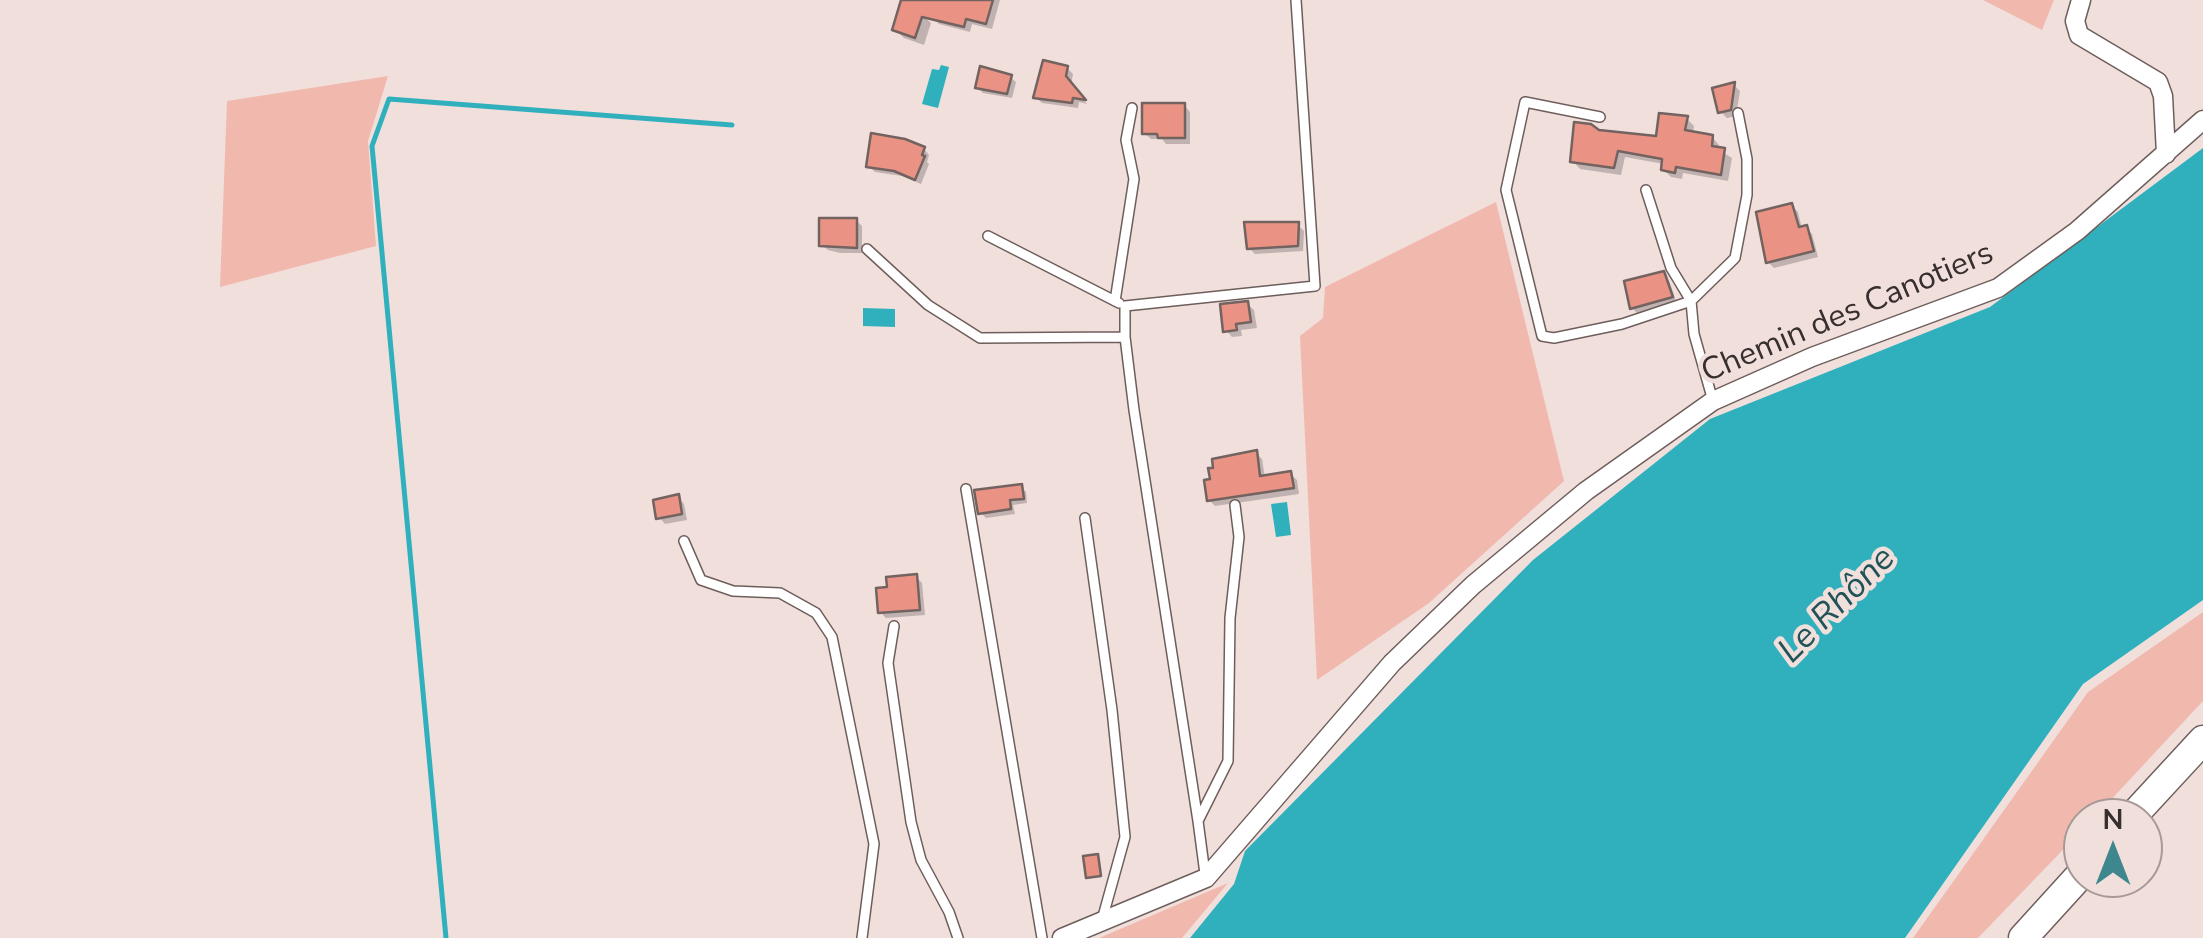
<!DOCTYPE html>
<html>
<head>
<meta charset="utf-8">
<style>
	body { margin:0 }
	#map { position:relative; width:2203px; height:938px; overflow:hidden; background:#f1dfdc; font-family:"Nunito Sans",sans-serif }
	canvas { display:block }
	.north { position:absolute; left:2063px; top:798px; width:100px; height:100px; box-sizing:border-box; background:#f1dfdc; border:2px solid #a69996; border-radius:50%; rotate:0deg; font-size:28px; font-weight:700; line-height:40px; text-align:center; color:#362f2e }
	.north::after { content:''; display:block; margin:auto; width:35px; height:45px; background:#3f878e; clip-path:polygon(50% 0,100% 100%,50% 72%,0 100%) }
</style>
</head>
<body>
<div id="map">
<canvas width="2203" height="938"></canvas>
<div class="north">N</div>
</div>
<script>
const ctx = document.querySelector('canvas').getContext('2d');
ctx.lineJoin = 'round';
function fill(path, color) { ctx.fillStyle = color; ctx.fill(path, 'evenodd'); }
const poly = rows => new Path2D(rows.map(r => 'M' + r).join(''));
function trace(path, color, width, dash) { ctx.strokeStyle = color; ctx.lineWidth = width; ctx.lineCap = dash ? 'butt' : 'round'; ctx.setLineDash(dash || []); ctx.stroke(path); }
function write(font, color, halo, rows, align = 'center') {
  ctx.font = font + ' "Nunito Sans",sans-serif'; ctx.lineWidth = 9; ctx.setLineDash([]); ctx.textBaseline = 'middle'; ctx.strokeStyle = halo; ctx.fillStyle = color; for (const [text, x, y, turn = 0] of rows) {
    ctx.save(); ctx.translate(x, y); ctx.rotate((+turn || 0) * Math.PI / 180); ctx.textAlign = isNaN(turn) ? turn : align; if (halo) ctx.strokeText(text, 0, 0); ctx.fillText(text, 0, 0); ctx.restore();
  }
}
fill(poly([
	[1983,0,2054,0,2042,30],
	[388,76,368,141,376,246,220,287,227,101],
	[1496,202,1564,481,1429,603,1317,680,1300,336,1323,318,1325,287],
	[2203,612,2203,701,2094,818,2083,818,2083,829,1978,938,1913,938,2088,692],
	[1228,883,1182,938,1099,938]
]), '#f1b9ae');
fill(poly([
	[941,65,949,67,938,108,922,104,932,69,939,70],
	[2203,148,2203,600,2083,684,1905,938,1190,938,1234,884,1245,851,1533,560,1710,419,1990,307],
	[863,308,895,309,895,327,863,326],
	[1287,502,1291,535,1276,537,1271,504]
]), '#2fb0bc');
fill(poly([
	[937,0,1000,0,992,29,972,24,970,32,939,24,933,18],
	[921,14,931,23,924,45,904,38,895,29],
	[1067,68,1073,74,1071,85,1087,104,1079,102,1078,108,1042,103,1036,97],
	[1010,77,1016,82,1012,98,983,93,977,87],
	[1734,85,1740,91,1736,116,1727,118,1721,112],
	[1184,105,1190,112,1190,144,1166,144,1162,139,1151,139,1144,133],
	[1687,119,1694,126,1693,134,1712,137,1719,145,1719,150,1732,158,1728,181,1683,173,1682,179,1671,177,1663,169,1664,164,1625,157,1621,175,1580,169,1573,161,1598,132,1658,139],
	[924,149,929,155,927,162,929,164,921,184,902,176,875,172,869,166],
	[1792,206,1798,212,1802,229,1806,228,1812,234,1818,257,1774,268,1768,262],
	[856,220,862,226,862,253,840,253,828,250,822,245],
	[1298,225,1304,231,1303,251,1255,254,1249,248],
	[1663,274,1669,281,1677,304,1638,314,1632,308],
	[1247,304,1254,310,1257,328,1241,330,1242,336,1232,337,1226,330],
	[1256,453,1262,459,1265,478,1290,474,1297,480,1299,494,1215,506,1209,500],
	[1021,487,1026,492,1027,503,1013,505,1015,514,986,518,981,513],
	[678,497,684,504,687,520,665,524,659,517],
	[916,577,922,583,925,615,886,618,880,612,890,589]
]), '#0003');
trace(poly([
	[446,938,372,146,389,99,732,125]
]), '#2fb0bc', 5);
const building = poly([
	[901,0,993,0,986,24,966,19,964,27,922,17,915,38,892,30,901,0],
	[1043,60,1068,66,1066,76,1086,100,1073,98,1072,103,1033,98,1043,60],
	[980,66,1012,75,1007,94,975,88,980,66],
	[1735,82,1731,110,1718,113,1712,88,1735,82],
	[1142,103,1185,103,1185,138,1158,138,1157,134,1142,134,1142,103],
	[1659,113,1688,116,1685,130,1713,135,1712,146,1725,148,1721,175,1676,167,1675,173,1661,170,1662,159,1618,151,1614,168,1570,162,1574,122,1591,124,1599,130,1656,136,1659,113],
	[871,133,905,139,925,147,922,155,925,156,915,180,894,171,866,167,871,133],
	[1792,203,1799,227,1807,225,1814,251,1766,263,1756,212,1792,203],
	[819,218,857,218,857,248,819,246,819,218],
	[1244,222,1299,222,1298,246,1247,249,1244,222],
	[1664,271,1673,297,1630,309,1624,281,1664,271],
	[1248,301,1251,322,1236,324,1237,330,1223,332,1220,304,1248,301],
	[1257,450,1260,476,1291,471,1294,488,1207,501,1204,480,1210,479,1208,468,1213,468,1212,459,1257,450],
	[1022,484,1024,499,1010,500,1011,509,978,514,974,490,1022,484],
	[679,494,682,514,656,519,653,500,679,494],
	[917,574,920,610,878,613,876,588,887,587,886,577,917,574],
	[1098,854,1101,876,1086,878,1083,856,1098,854]
]);
fill(building, '#ea9384');
trace(building, '#736360', 2.5);
const service = poly([
	[1600,117,1525,102,1506,190,1542,336,1554,338,1622,324,1691,301,1671,268,1646,190],
	[988,236,1119,303],
	[867,249,928,305,980,338,1125,337],
	[1115,301,1134,179,1126,140,1132,108],
	[1713,401,1694,334,1691,301,1735,258,1747,195,1747,159,1738,113],
	[966,489,1042,938],
	[1085,518,1112,710,1125,837,1102,920],
	[684,541,701,580,733,591,780,593,816,613,832,637,874,844,862,938],
	[894,626,888,663,911,822,921,860,949,912,958,938],
	[1198,821,1134,410,1125,337,1125,306,1315,286,1296,0],
	[1205,874,1198,821,1228,761,1230,618,1239,537,1235,505]
]);
const minor = poly([
	[2081,0,2075,21,2079,35,2158,82,2163,96,2166,154],
	[1062,938,1206,878,1392,663,1473,585,1586,491,1713,401,1812,357,1998,288,2077,231,2203,120]
]);
const trunk = poly([
	[2131,818,2203,740],
	[2023,938,2083,872]
]);
trace(service, '#6e5e5b', 12);
trace(minor, '#6e5e5b', 21);
trace(trunk, '#6e5e5b', 31);
trace(service, '#fff', 9);
trace(minor, '#fff', 18);
trace(trunk, '#fff', 28);
write('32px', '#362f2e', '#f1dfdc', [
	["Chemin des Canotiers",1848,314,-23]
]);
write('italic 35px', '#1f5358', '#f1dfdc', [
	["Le Rhône",1838,606,-45]
]);
</script>
</body>
</html>
